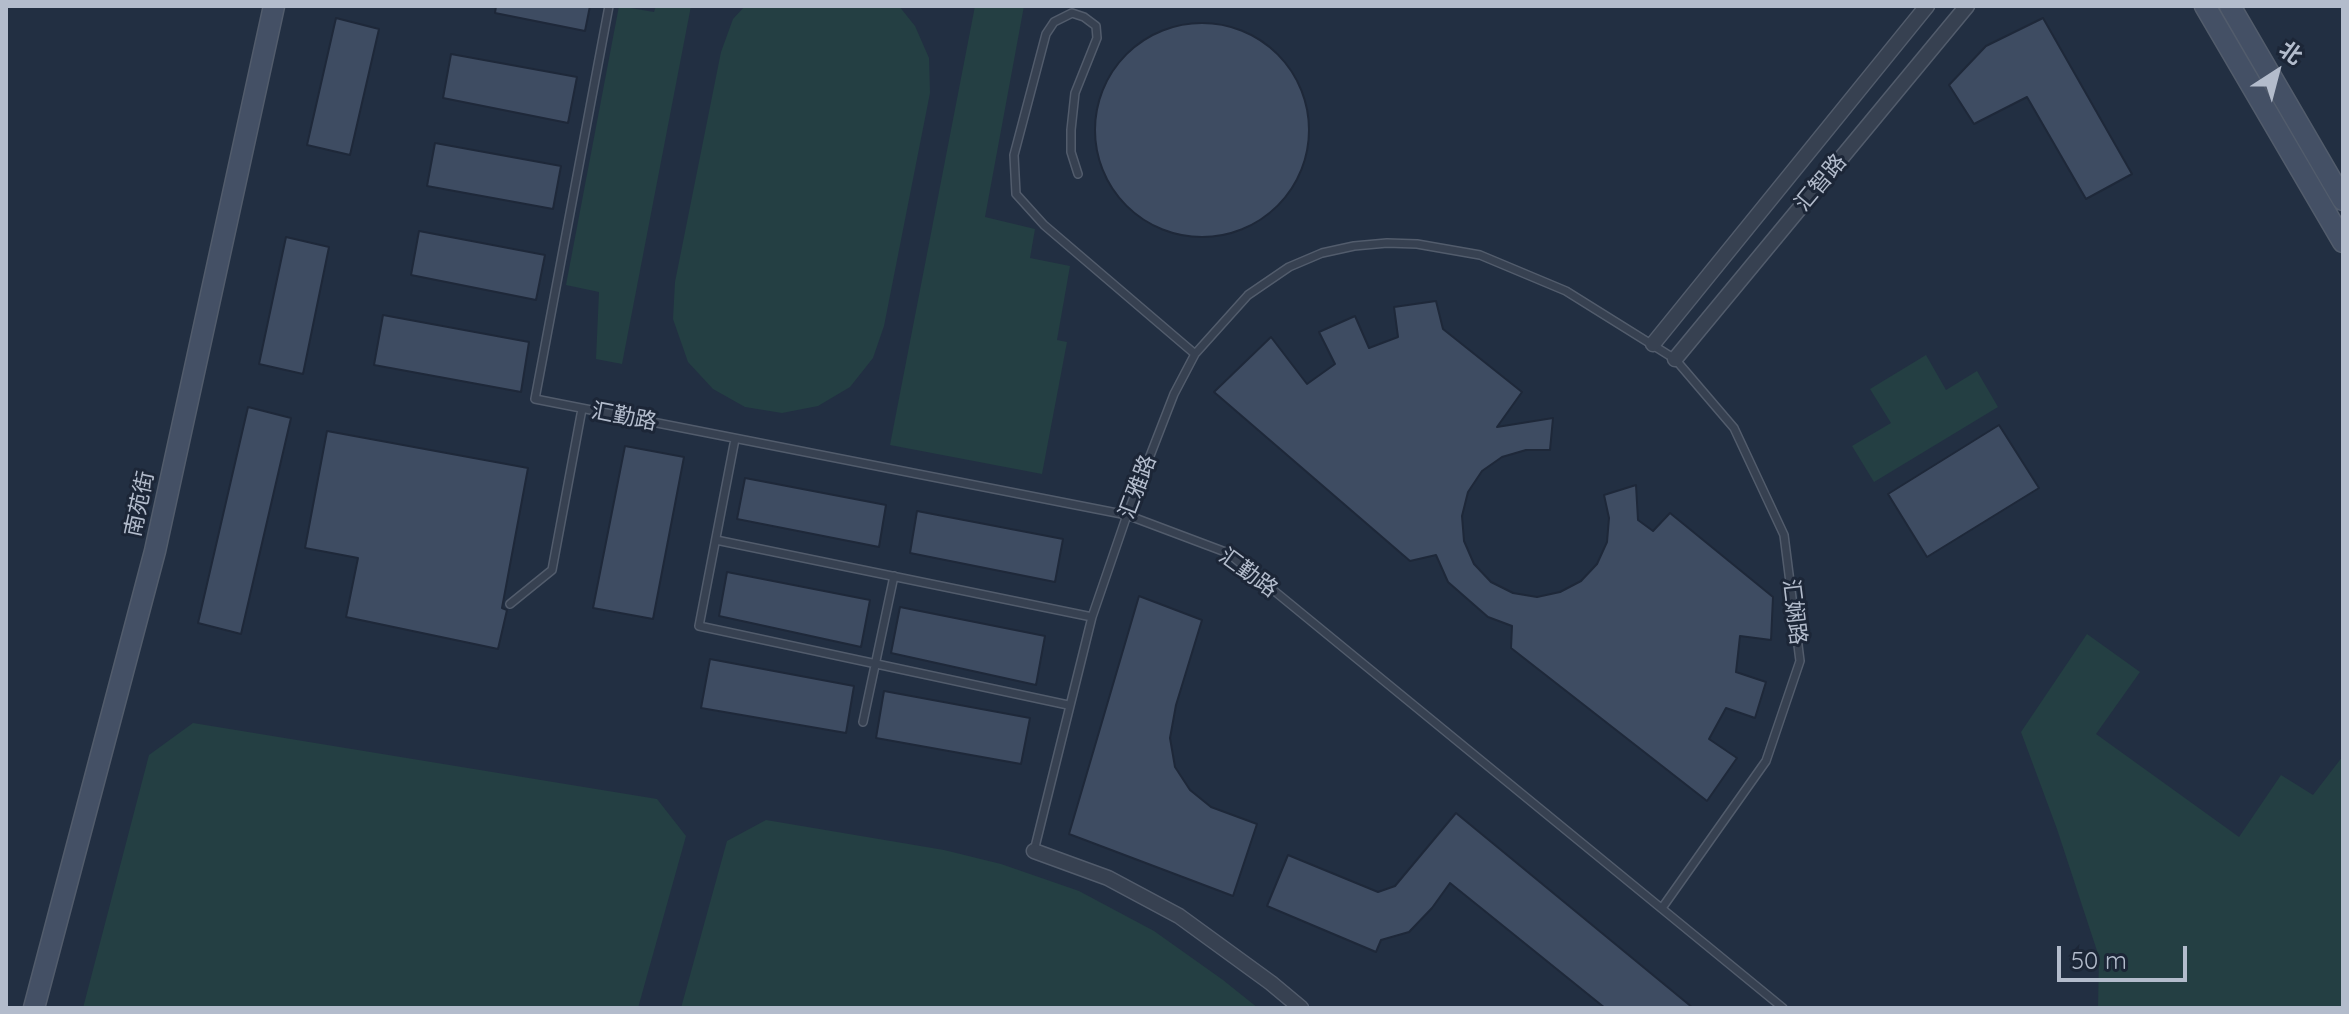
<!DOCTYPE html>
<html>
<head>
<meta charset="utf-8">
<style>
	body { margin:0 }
	#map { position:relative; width:2349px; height:1014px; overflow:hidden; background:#222f42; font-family:Quicksand,"Noto Sans SC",sans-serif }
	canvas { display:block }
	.frame { position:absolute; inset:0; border:8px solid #b3bccc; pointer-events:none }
	.north { position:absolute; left:2237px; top:32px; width:80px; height:80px; -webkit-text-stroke:6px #1c2637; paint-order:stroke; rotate:36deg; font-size:22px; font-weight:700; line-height:32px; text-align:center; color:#b3bccc }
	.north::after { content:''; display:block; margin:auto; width:28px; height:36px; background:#b3bccc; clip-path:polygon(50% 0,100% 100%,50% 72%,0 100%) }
	.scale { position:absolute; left:2057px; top:946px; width:130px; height:36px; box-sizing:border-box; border:4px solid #b3bccc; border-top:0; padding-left:10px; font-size:24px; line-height:28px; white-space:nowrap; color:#b3bccc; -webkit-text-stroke:6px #1c2637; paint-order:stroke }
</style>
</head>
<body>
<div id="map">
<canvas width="2349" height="1014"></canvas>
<div class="frame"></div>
<div class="north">北</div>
<div class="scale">50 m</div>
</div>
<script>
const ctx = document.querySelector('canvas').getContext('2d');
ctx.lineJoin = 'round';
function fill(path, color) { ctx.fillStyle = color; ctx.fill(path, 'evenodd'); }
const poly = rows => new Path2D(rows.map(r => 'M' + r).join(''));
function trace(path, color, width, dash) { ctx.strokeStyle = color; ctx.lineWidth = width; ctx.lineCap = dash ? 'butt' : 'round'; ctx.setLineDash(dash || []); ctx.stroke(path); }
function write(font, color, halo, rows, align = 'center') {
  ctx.font = font + ' Quicksand,"Noto Sans SC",sans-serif'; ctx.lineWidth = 6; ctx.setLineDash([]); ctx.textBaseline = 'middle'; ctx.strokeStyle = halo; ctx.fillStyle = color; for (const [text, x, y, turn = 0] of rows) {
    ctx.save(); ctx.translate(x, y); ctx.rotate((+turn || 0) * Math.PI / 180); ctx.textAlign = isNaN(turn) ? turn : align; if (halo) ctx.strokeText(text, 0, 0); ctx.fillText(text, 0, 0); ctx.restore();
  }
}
fill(poly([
	[619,6,654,12,656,6,691,6,622,364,596,359,599,292,566,285],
	[745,6,899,6,915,26,929,58,930,93,884,326,873,358,850,387,818,406,782,413,745,407,713,389,688,362,673,319,675,282,721,52,733,19],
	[975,6,1024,6,985,217,1035,229,1030,258,1070,266,1057,340,1067,342,1042,474,890,445],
	[1926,355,1946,390,1977,371,1998,407,1874,482,1852,446,1891,423,1870,389],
	[2087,634,2140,672,2096,734,2239,837,2281,775,2313,795,2343,756,2343,1008,2098,1008,2099,957,2057,829,2021,732],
	[193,723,657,799,686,836,638,1008,83,1008,149,755],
	[766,820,944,850,1001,864,1079,891,1154,931,1223,980,1258,1008,681,1008,727,841]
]), '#243f43');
const building = poly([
	[496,6,590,6,585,31,495,13,496,6],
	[336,18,379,29,350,155,307,145,336,18],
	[2043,18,2132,174,2086,199,2027,97,1974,124,1949,85,1986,46,2043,18],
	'1095 130a107 107 0 1 1 214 0a107 107 0 1 1-214 0Z',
	[451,54,577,77,568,123,443,98,451,54],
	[435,143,561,166,553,209,427,186,435,143],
	[419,231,545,255,536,300,411,275,419,231],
	[286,237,329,247,303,374,259,364,286,237],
	[1436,301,1443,329,1522,392,1497,427,1553,418,1550,450,1526,450,1502,457,1482,471,1468,492,1462,516,1464,541,1474,564,1491,582,1513,593,1537,597,1560,592,1581,581,1597,564,1607,542,1609,518,1604,495,1636,485,1638,520,1653,531,1670,513,1773,597,1771,640,1740,636,1736,672,1766,682,1755,718,1726,708,1709,739,1737,758,1707,801,1511,648,1512,626,1488,617,1448,582,1436,555,1410,561,1214,392,1271,337,1307,384,1335,364,1319,332,1355,316,1369,348,1398,337,1394,307,1436,301],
	[383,315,529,342,521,392,374,365,383,315],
	[248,407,291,418,241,634,198,623,248,407],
	[1999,425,2039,488,1927,557,1888,494,1999,425],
	[327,431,528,468,502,608,507,610,498,649,346,617,358,558,305,548,327,431],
	[625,446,684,457,653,619,593,608,625,446],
	[745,478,886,505,879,547,737,519,745,478],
	[917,511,1063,539,1055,582,910,553,917,511],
	[727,572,870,600,861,647,719,616,727,572],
	[1139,596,1202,620,1176,705,1170,738,1175,767,1190,790,1211,807,1257,824,1233,896,1069,834,1139,596],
	[900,607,1045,636,1036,685,891,653,900,607],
	[710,659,854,686,846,733,701,708,710,659],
	[884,691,1030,718,1021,764,876,738,884,691],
	[1456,813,1693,1008,1605,1008,1450,883,1432,908,1409,932,1381,940,1376,952,1267,906,1288,855,1378,892,1395,886,1456,813]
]);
fill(building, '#3e4c62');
trace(building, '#1e2839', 2);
const service = poly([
	[609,6,535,399,1127,515,1228,553,1783,1008],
	[1078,174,1071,152,1071,130,1075,93,1097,38,1096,26,1084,17,1072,13,1054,22,1046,34,1014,155,1016,194,1044,225,1195,354],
	[735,439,699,626,1068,705],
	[716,540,1092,617],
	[510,604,552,570,582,409],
	[863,722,894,576],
	[1034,851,1092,617,1127,515,1174,394,1195,354,1248,295,1289,267,1322,253,1354,246,1387,243,1417,244,1480,255,1566,291,1675,359,1734,428,1784,535,1800,661,1766,761,1662,908]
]);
const minor = poly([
	[1653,344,1927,6],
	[1675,359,1967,6],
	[1034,851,1108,878,1179,916,1271,983,1301,1008]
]);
const secondary = poly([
	[2205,6,2343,242],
	[2230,6,2343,200],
	[34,1008,155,551,274,6]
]);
trace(service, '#525c6c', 10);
trace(minor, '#525c6c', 17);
trace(secondary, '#525c6c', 23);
trace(service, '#374151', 7);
trace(minor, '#374151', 14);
trace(secondary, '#445065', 20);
write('22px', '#b3bccc', '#1c2637', [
	["汇智路",1821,183,-50],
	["汇勤路",624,417,11],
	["汇雅路",1138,487,-69],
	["南苑街",140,504,-78],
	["汇勤路",1248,573,36],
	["汇娴路",1794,612,83]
]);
</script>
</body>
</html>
